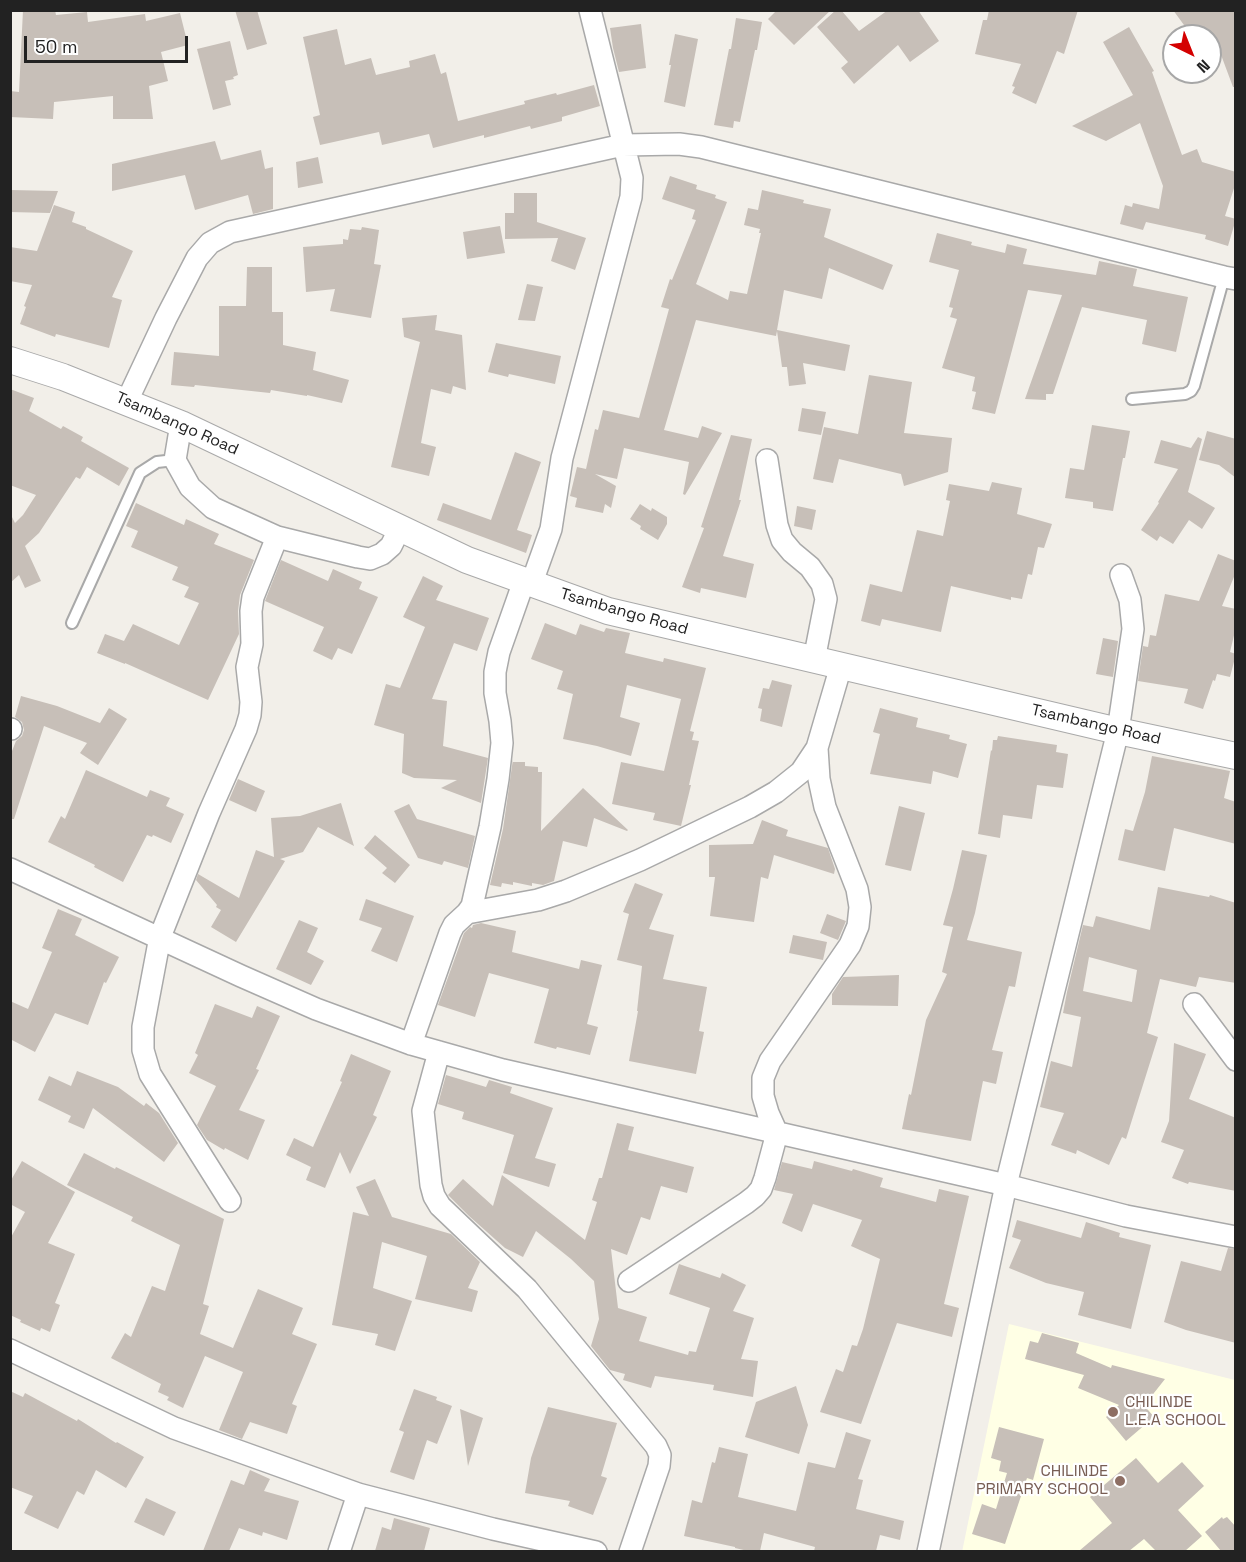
<!DOCTYPE html>
<html>
<head>
<meta charset="utf-8">
<style>
	body { margin:0 }
	#map { position:relative; width:1246px; height:1562px; overflow:hidden; background:#f2efe9; font-family:"Space Grotesk",sans-serif }
	canvas { display:block }
	.frame { position:absolute; inset:0; border:12px solid #222; pointer-events:none }
	.north { position:absolute; left:1162px; top:24px; width:60px; height:60px; box-sizing:border-box; background:#fff; border:2px solid #a7a7a7; border-radius:50%; rotate:137deg; font-size:16px; font-weight:700; line-height:24px; text-align:center; color:#222 }
	.north::after { content:''; display:block; margin:auto; width:21px; height:27px; background:#d40000; clip-path:polygon(50% 0,100% 100%,50% 72%,0 100%) }
	.scale { position:absolute; left:24px; top:36px; width:164px; height:27px; box-sizing:border-box; border:3px solid #222; border-top:0; padding-left:8px; font-size:18px; line-height:21px; white-space:nowrap; color:#222; -webkit-text-stroke:4px #fff; paint-order:stroke }
</style>
</head>
<body>
<div id="map">
<canvas width="1246" height="1562"></canvas>
<div class="frame"></div>
<div class="north">N</div>
<div class="scale">50 m</div>
</div>
<script>
const ctx = document.querySelector('canvas').getContext('2d');
ctx.lineJoin = 'round';
function fill(path, color) { ctx.fillStyle = color; ctx.fill(path, 'evenodd'); }
const poly = rows => new Path2D(rows.map(r => 'M' + r).join(''));
function trace(path, color, width, dash) { ctx.strokeStyle = color; ctx.lineWidth = width; ctx.lineCap = dash ? 'butt' : 'round'; ctx.setLineDash(dash || []); ctx.stroke(path); }
function write(font, color, halo, rows, align = 'center') {
  ctx.font = font + ' "Space Grotesk",sans-serif'; ctx.lineWidth = 4.5; ctx.setLineDash([]); ctx.textBaseline = 'middle'; ctx.strokeStyle = halo; ctx.fillStyle = color; for (const [text, x, y, turn = 0] of rows) {
    ctx.save(); ctx.translate(x, y); ctx.rotate((+turn || 0) * Math.PI / 180); ctx.textAlign = isNaN(turn) ? turn : align; if (halo) ctx.strokeText(text, 0, 0); ctx.fillText(text, 0, 0); ctx.restore();
  }
}
fill(poly([
	[1009,1324,1235,1380,1235,1551,962,1552]
]), '#ffffe5');
fill(poly([
	[23,10,55,10,56,15,87,12,88,22,145,14,146,21,180,13,188,45,161,52,168,81,149,86,153,119,113,119,113,96,54,102,53,119,10,117,10,91,19,92],
	[235,10,257,10,267,44,247,50],
	[777,10,831,10,794,45,768,19],
	[836,10,841,10,859,31,888,10,918,10,939,41,910,62,898,45,854,84,841,68,848,62,817,27],
	[989,10,1078,10,1064,54,1057,51,1036,104,1012,93,1015,87,1012,86,1021,64,975,54,983,20,987,20],
	[1173,10,1236,10,1236,87,1233,87,1214,36,1192,36],
	[736,18,762,22,757,50,755,50,740,122,734,121,733,128,714,125,729,49,731,49],
	[641,24,646,68,619,72,613,48,610,28],
	[1129,27,1154,71,1152,72,1182,155,1197,149,1202,162,1236,172,1236,182,1225,216,1236,219,1228,246,1205,239,1206,235,1146,222,1143,230,1120,224,1125,205,1132,207,1133,203,1159,209,1163,186,1140,123,1106,141,1072,126,1133,95,1103,42],
	[337,29,345,65,371,58,376,75,410,67,409,61,435,54,441,74,446,72,458,121,525,104,524,101,556,93,557,95,594,85,600,106,562,117,562,121,531,129,530,126,484,138,484,135,433,148,429,134,382,145,379,132,320,145,313,117,320,115,303,37],
	[675,34,698,39,685,107,664,102,671,65,669,65],
	[230,41,238,75,233,77,234,79,225,81,231,105,213,110,197,49],
	[215,141,221,160,261,150,265,169,273,167,273,209,253,214,248,195,195,210,185,175,112,191,112,164],
	[318,157,323,183,298,188,296,162],
	[670,176,697,185,696,189,716,195,715,198,727,202,696,284,728,300,730,291,747,294,761,233,759,233,760,229,744,225,748,208,758,210,762,190,804,200,803,203,831,209,824,237,893,265,883,290,829,268,822,299,784,290,777,330,850,345,845,371,803,363,806,384,789,386,787,367,782,367,777,331,776,336,696,320,664,430,698,438,702,426,722,433,685,495,683,494,689,462,624,448,617,479,595,474,616,486,611,508,605,504,603,513,575,507,577,498,570,496,577,467,586,469,595,429,598,430,603,410,639,418,669,309,661,307,670,279,672,280,696,220,692,219,695,210,662,199],
	[10,190,58,191,50,213,10,212],
	[514,193,537,193,537,222,586,238,575,270,551,261,558,238,505,239,505,213,514,213],
	[54,205,75,212,72,222,86,227,86,229,133,251,112,297,122,300,109,348,56,334,55,337,20,324,26,307,24,306,32,285,10,281,10,247,37,251],
	[500,226,505,253,467,259,463,232],
	[362,227,379,230,374,264,381,265,371,318,330,311,335,289,306,292,303,247,343,244,343,239,348,240,350,229,361,230],
	[937,233,972,242,971,245,1005,253,1007,244,1027,249,1023,264,1096,275,1099,261,1137,269,1133,286,1188,297,1176,352,1142,344,1147,320,1082,307,1053,394,1046,394,1046,400,1025,399,1062,295,1028,290,995,414,972,409,976,392,972,391,975,377,942,368,957,319,950,317,953,308,949,307,959,270,929,262],
	[247,267,272,267,272,312,283,312,283,345,316,352,313,370,349,380,342,403,307,395,307,396,271,390,270,393,195,385,194,387,171,385,174,352,219,356,219,306,246,306],
	[527,284,543,287,535,321,518,320],
	[437,315,435,330,462,335,466,390,453,386,451,394,431,389,421,443,436,447,429,476,391,467,420,342,404,337,402,318],
	[496,343,561,356,555,384,509,374,508,377,488,372],
	[869,375,912,382,904,433,952,438,948,472,904,486,901,474,839,459,833,483,813,479,824,427,858,434],
	[10,389,34,398,29,411,61,429,63,426,83,437,81,441,129,468,119,486,87,467,80,479,76,477,39,533,25,546,41,581,25,588,19,575,10,583,10,513,15,523,23,515,36,495,10,485],
	[802,408,826,412,821,435,798,431],
	[1092,425,1130,431,1125,458,1123,458,1113,511,1093,508,1093,502,1065,498,1070,468,1084,470],
	[1207,431,1236,439,1236,478,1219,465,1199,460],
	[731,435,752,439,739,500,741,500,723,556,754,564,746,598,701,588,700,593,682,587,704,528,701,527],
	[1198,437,1202,439,1188,492,1215,508,1202,529,1189,520,1173,544,1160,536,1157,541,1141,530,1159,503,1158,502,1178,469,1154,463,1161,440,1191,448],
	[515,452,541,462,517,530,532,535,526,553,437,520,443,503,491,520],
	[992,482,1022,488,1017,514,1052,524,1044,548,1038,547,1032,575,1028,574,1022,599,1011,597,1011,600,951,586,941,632,882,619,880,626,861,621,870,584,902,592,917,530,943,536,950,501,946,500,949,484,989,491],
	[136,503,184,525,186,519,219,534,214,544,254,560,240,595,238,611,239,634,208,700,125,663,125,664,97,653,105,634,124,641,133,624,179,645,199,603,184,597,189,587,172,580,178,567,131,547,138,531,126,526],
	[640,504,651,511,652,508,667,517,667,524,658,540,640,529,641,526,630,519],
	[797,506,816,510,812,530,794,526],
	[1218,554,1236,561,1236,572,1222,606,1236,609,1236,627,1230,652,1236,654,1230,677,1217,674,1215,681,1213,680,1203,709,1184,703,1188,689,1138,681,1143,646,1148,647,1150,635,1156,636,1165,594,1199,601],
	[281,560,328,581,333,569,362,582,359,589,378,597,352,654,338,648,332,660,313,651,324,627,265,601],
	[423,576,443,586,436,600,489,618,477,651,454,643,432,699,447,701,443,746,488,758,481,803,441,788,457,780,414,778,402,773,404,734,374,725,386,684,400,688,425,627,403,617],
	[545,623,576,635,580,624,604,632,606,628,630,633,625,653,663,662,664,658,706,668,690,731,694,732,692,740,699,741,689,785,691,785,681,826,653,820,655,813,612,804,621,762,664,771,681,699,627,685,620,717,640,723,631,756,597,746,563,739,573,694,557,689,563,671,531,659],
	[1103,638,1118,641,1113,677,1096,674],
	[772,680,792,685,782,727,760,721,762,709,758,708,763,688,769,689],
	[21,696,57,706,100,723,109,708,127,719,98,765,80,753,87,743,44,726,14,819,10,819,10,756,16,741,22,736,24,730,22,722,15,717],
	[880,708,918,718,916,727,950,735,949,739,967,744,958,778,933,771,931,784,870,774,880,734,873,732],
	[998,736,1057,745,1056,752,1068,754,1063,788,1037,785,1032,819,1003,815,1000,838,978,834,991,750,992,751,993,740,997,740],
	[1152,756,1230,771,1224,798,1236,802,1236,844,1174,828,1165,871,1118,860,1125,829,1133,831,1145,792],
	[513,759,513,762,525,762,525,766,538,767,538,772,542,772,541,831,583,788,628,830,627,831,594,818,587,847,563,841,554,881,543,885,532,883,532,886,513,882,513,885,502,883,501,887,490,885,503,829],
	[86,770,147,797,150,790,170,798,166,806,184,814,171,843,153,835,152,837,147,835,123,882,94,867,95,865,48,842,61,816,65,819],
	[238,779,265,791,256,812,229,800],
	[341,803,354,846,318,827,303,852,280,859,285,861,236,942,211,927,221,910,216,907,217,905,196,880,198,874,239,898,256,850,274,857,271,818,300,816],
	[409,804,417,819,475,836,468,868,444,861,442,865,418,858,394,811],
	[899,806,925,813,911,871,885,865],
	[762,820,788,830,786,836,828,848,835,869,834,874,774,855,768,879,761,877,754,922,710,916,715,877,709,877,709,845,753,844],
	[375,835,410,865,395,883,382,873,387,868,364,848],
	[962,850,987,855,975,913,967,940,1022,952,1015,987,1009,986,992,1050,1003,1052,996,1084,983,1081,971,1141,902,1129,909,1094,911,1095,926,1020,947,974,942,972,953,927,943,925,953,889],
	[635,883,663,894,649,929,674,935,663,979,707,987,699,1031,704,1032,696,1074,629,1061,638,1011,637,1011,642,966,617,960,629,914,623,912],
	[1158,887,1209,897,1210,895,1236,903,1236,983,1199,977,1196,987,1160,979,1147,1033,1158,1037,1126,1139,1122,1137,1109,1165,1077,1150,1076,1154,1051,1145,1064,1113,1040,1107,1051,1061,1072,1067,1081,1017,1063,1013,1067,992,1083,925,1093,927,1096,916,1150,930],
	[1089,957,1137,970,1132,1002,1083,991],
	[366,899,414,916,397,962,371,951,382,928,359,920],
	[58,909,82,919,75,935,119,957,106,983,104,982,88,1025,55,1013,35,1052,10,1039,10,1001,28,1009,52,952,42,948],
	[827,914,846,921,838,940,820,933],
	[299,920,318,928,307,952,324,961,311,985,276,969],
	[481,923,516,931,512,952,579,969,581,960,602,965,587,1024,598,1027,590,1055,557,1047,556,1049,534,1043,549,989,489,973,475,1017,438,1005,464,933,470,927,472,928,473,925],
	[793,935,827,942,823,960,789,953],
	[899,975,898,1006,832,1005,832,994,843,977],
	[215,1004,252,1018,257,1006,280,1016,256,1069,259,1070,239,1110,265,1120,248,1160,225,1148,224,1150,207,1140,197,1125,216,1086,189,1073,198,1055,195,1053],
	[1174,1043,1206,1054,1189,1099,1236,1118,1236,1191,1189,1182,1188,1184,1172,1178,1184,1150,1161,1142,1169,1121],
	[351,1054,391,1071,373,1115,377,1117,350,1174,340,1152,325,1188,306,1180,311,1167,286,1155,294,1138,313,1147,342,1082,340,1081],
	[77,1071,118,1087,144,1106,146,1103,159,1113,178,1143,164,1162,93,1108,84,1129,68,1122,71,1116,38,1100,49,1076,71,1086],
	[446,1075,486,1087,489,1080,512,1087,510,1093,553,1108,535,1158,556,1164,549,1187,503,1173,514,1135,462,1119,464,1112,438,1104],
	[617,1123,634,1127,628,1150,694,1167,687,1193,661,1186,650,1220,641,1217,627,1255,611,1249,618,1308,647,1317,639,1341,688,1355,689,1351,696,1352,710,1308,669,1294,679,1264,720,1278,722,1273,746,1285,733,1311,754,1318,741,1359,758,1361,753,1397,713,1390,714,1385,655,1376,651,1388,623,1380,625,1374,610,1370,591,1346,599,1319,594,1281,571,1259,536,1231,523,1257,505,1248,469,1216,448,1195,463,1179,493,1206,502,1175,585,1240,597,1202,592,1200,599,1178,602,1178],
	[84,1153,115,1169,116,1167,224,1219,203,1304,209,1306,200,1334,233,1348,258,1289,303,1308,292,1334,317,1344,292,1404,297,1406,287,1434,250,1422,242,1439,219,1430,243,1372,205,1356,183,1408,167,1400,169,1397,158,1392,161,1384,111,1358,125,1333,131,1337,152,1286,165,1291,180,1245,131,1221,133,1217,67,1185],
	[22,1161,75,1192,48,1243,75,1254,55,1303,60,1305,50,1332,41,1328,40,1331,20,1322,21,1320,10,1315,10,1239,25,1212,10,1204,10,1182],
	[814,1161,852,1171,853,1169,883,1178,880,1187,936,1202,939,1189,969,1196,944,1304,959,1308,952,1337,897,1323,861,1424,820,1412,836,1369,843,1372,852,1345,857,1346,863,1329,880,1259,851,1246,862,1220,813,1204,802,1232,782,1223,793,1194,774,1190,782,1162,812,1169],
	[375,1179,392,1217,451,1234,480,1262,468,1288,478,1291,472,1312,415,1299,427,1256,382,1242,373,1288,412,1301,395,1351,375,1345,378,1334,332,1325,353,1212,369,1216,356,1187],
	[1017,1220,1081,1238,1086,1222,1120,1233,1119,1237,1151,1245,1131,1329,1078,1315,1084,1292,1046,1283,1009,1268,1021,1240,1012,1237],
	[1228,1248,1236,1249,1236,1343,1186,1330,1164,1322,1181,1261,1221,1271],
	[1042,1333,1079,1343,1076,1353,1111,1368,1112,1365,1165,1379,1150,1398,1143,1404,1154,1417,1126,1441,1106,1417,1119,1405,1078,1388,1084,1375,1025,1359,1030,1341,1038,1343],
	[796,1386,808,1425,799,1454,745,1437,756,1402],
	[414,1389,437,1397,436,1400,452,1406,437,1444,427,1440,414,1480,390,1472,404,1432,399,1430],
	[10,1391,23,1397,25,1393,77,1421,78,1419,116,1443,117,1442,144,1457,126,1488,96,1470,84,1495,77,1491,58,1529,24,1513,33,1496,10,1487],
	[548,1407,617,1423,601,1476,607,1478,593,1515,568,1506,570,1501,525,1493,531,1458],
	[460,1409,483,1418,468,1466],
	[999,1427,1044,1439,1033,1480,1027,1478,1005,1544,972,1534,982,1504,996,1509,1007,1473,999,1471,1001,1461,991,1458],
	[846,1432,871,1440,858,1479,863,1480,856,1509,904,1521,900,1540,880,1535,876,1551,814,1551,815,1547,764,1533,760,1551,748,1551,735,1548,735,1547,684,1536,692,1500,702,1503,712,1462,715,1463,719,1447,748,1454,738,1497,796,1511,808,1462,835,1468],
	[1136,1458,1158,1483,1182,1462,1204,1486,1178,1510,1202,1536,1185,1551,1156,1551,1144,1539,1129,1551,1079,1551,1112,1523,1090,1497],
	[250,1470,270,1479,264,1491,299,1501,287,1540,263,1532,262,1536,239,1528,229,1551,203,1551,231,1480,244,1485],
	[146,1498,176,1512,164,1536,134,1522],
	[1222,1517,1223,1519,1227,1517,1236,1527,1236,1551,1221,1551,1205,1532],
	[394,1518,430,1528,424,1551,375,1551,382,1527,391,1530]
]), '#c7bfb8');
const service = poly([
	[1132,399,1185,394,1191,391,1194,386,1224,277],
	[72,623,140,473,157,462,175,460]
]);
const minor = poly([
	[127,401,166,318,197,258,210,243,230,232,623,145,679,144,701,147,1224,277,1236,279],
	[181,424,175,460,190,487,213,508,277,537,358,557,370,559,382,554,391,546,400,528],
	[767,460,777,525,782,540,792,552,810,567,822,584,826,599,814,660],
	[531,585,551,529,562,458,631,197,632,178,590,10],
	[10,729,11,729],
	[10,869,241,976,316,1009,411,1044,503,1070,1006,1185,1126,1216,1236,1237],
	[467,913,538,900,566,891,640,860,750,807,776,792,801,772,817,748],
	[1194,1004,1236,1060],
	[411,1044,450,933,454,925,467,913,472,906,490,827,498,779,502,743,500,721,495,693,495,672,499,652,524,581],
	[439,1052,423,1111,431,1185,434,1196,440,1206,527,1289,656,1446,660,1455,659,1466,630,1552],
	[230,1201,150,1074,143,1050,143,1027,160,937,209,813,246,729,250,715,251,702,247,667,252,644,251,611,253,597,277,537],
	[629,1281,746,1203,755,1196,761,1189,765,1178,777,1133,768,1113,763,1096,763,1078,770,1061,850,945,858,926,860,907,857,889,825,807,819,779,817,748,841,666],
	[10,1350,174,1428,358,1494,493,1529,596,1552],
	[339,1552,358,1494],
	[928,1552,1006,1185,1118,731,1133,629,1130,600,1121,575]
]);
const tertiary = poly([
	[10,360,63,377,181,424,467,560,608,611,1118,731,1236,756]
]);
trace(service, '#a9a9a9', 14);
trace(minor, '#a9a9a9', 24);
trace(tertiary, '#a9a9a9', 28);
trace(service, '#fff', 10);
trace(minor, '#fff', 21);
trace(tertiary, '#fff', 26);
for (const [x, y, r, color] of [
	[1113,1412,6,"#8d6e63"],
	[1120,1481,6,"#8d6e63"]
]) { const dot = new Path2D(); dot.arc(x, y, r, 0, 2 * Math.PI); ctx.fillStyle = color; ctx.fill(dot); trace(dot, '#fff', 2); }
write('16px', '#222', '#fff', [
	["Tsambango Road",177,424,24],
	["Tsambango Road",624,612,16],
	["Tsambango Road",1096,725,13]
]);
write('16px', '#785e54', '#fff', [
	["CHILINDE",1125,1403],
	["L.E.A SCHOOL",1125,1421],
	["CHILINDE",1108,1472,"right"],
	["PRIMARY SCHOOL",1108,1490,"right"]
], 'left');
</script>
</body>
</html>
